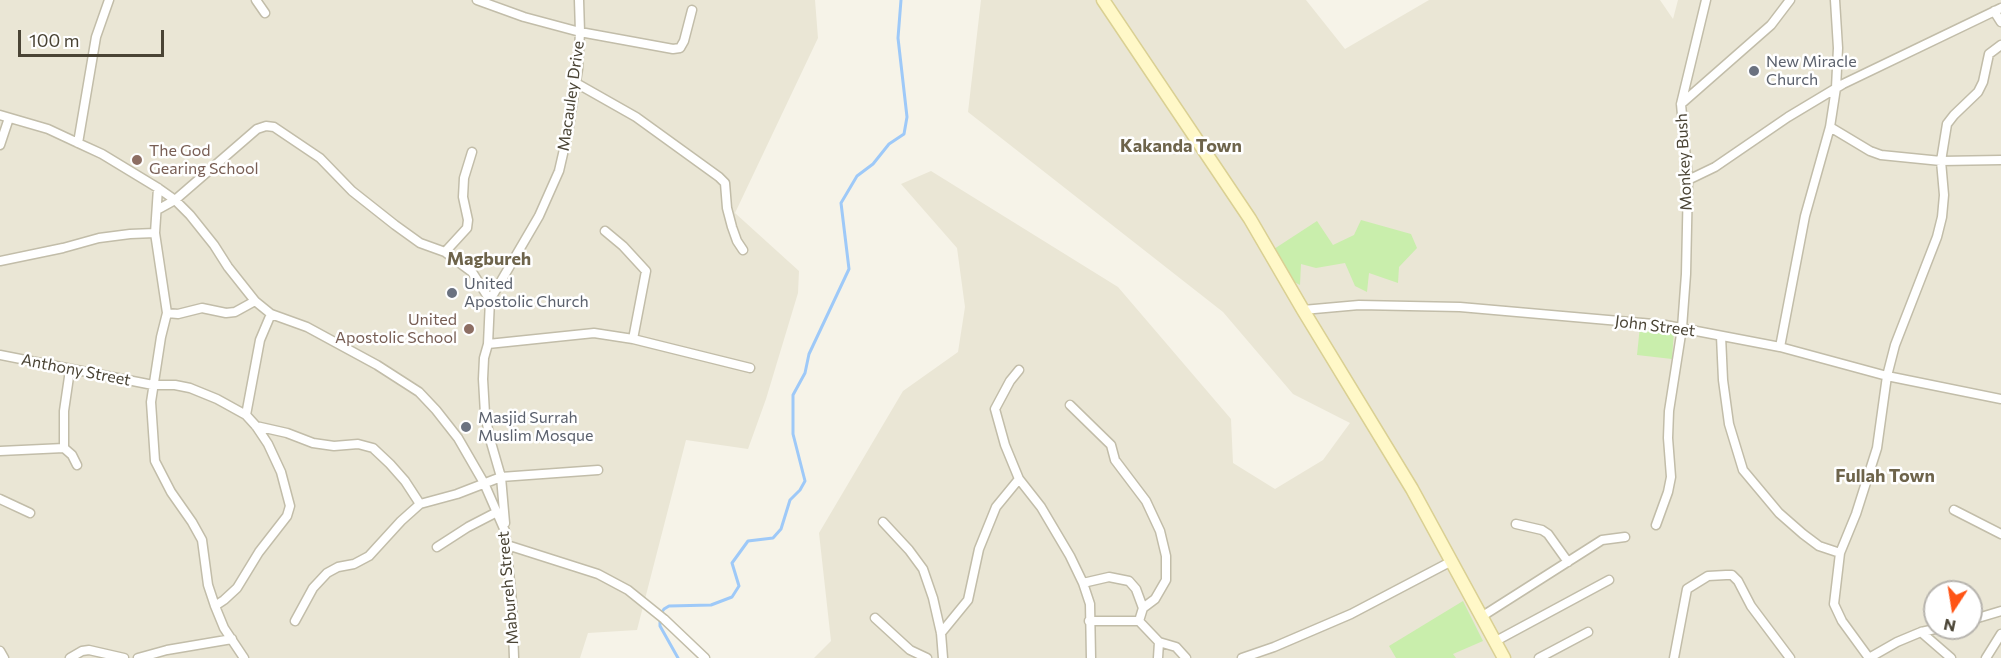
<!DOCTYPE html>
<html>
<head>
<meta charset="utf-8">
<style>
	body { margin:0 }
	#map { position:relative; width:2001px; height:658px; overflow:hidden; background:#f6f3e8; font-family:Commissioner,sans-serif }
	canvas { display:block }
	.north { position:absolute; left:1923px; top:580px; width:60px; height:60px; box-sizing:border-box; background:#fff; border:2px solid #b7b4ae; border-radius:50%; rotate:192deg; font-size:16px; font-weight:700; line-height:24px; text-align:center; color:#4a4435 }
	.north::after { content:''; display:block; margin:auto; width:21px; height:27px; background:#ff5415; clip-path:polygon(50% 0,100% 100%,50% 72%,0 100%) }
	.scale { position:absolute; left:18px; top:30px; width:146px; height:27px; box-sizing:border-box; border:3px solid #4a4435; border-top:0; padding-left:8px; font-size:18px; line-height:21px; white-space:nowrap; color:#4a4435; -webkit-text-stroke:4px #fff; paint-order:stroke }
</style>
</head>
<body>
<div id="map">
<canvas width="2001" height="658"></canvas>
<div class="north">N</div>
<div class="scale">100 m</div>
</div>
<script>
const ctx = document.querySelector('canvas').getContext('2d');
ctx.lineJoin = 'round';
function fill(path, color) { ctx.fillStyle = color; ctx.fill(path, 'evenodd'); }
const poly = rows => new Path2D(rows.map(r => 'M' + r).join(''));
function trace(path, color, width, dash) { ctx.strokeStyle = color; ctx.lineWidth = width; ctx.lineCap = dash ? 'butt' : 'round'; ctx.setLineDash(dash || []); ctx.stroke(path); }
function write(font, color, halo, rows, align = 'center') {
  ctx.font = font + ' Commissioner,sans-serif'; ctx.lineWidth = 5; ctx.setLineDash([]); ctx.textBaseline = 'middle'; ctx.strokeStyle = halo; ctx.fillStyle = color; for (const [text, x, y, turn = 0] of rows) {
    ctx.save(); ctx.translate(x, y); ctx.rotate((+turn || 0) * Math.PI / 180); ctx.textAlign = isNaN(turn) ? turn : align; if (halo) ctx.strokeText(text, 0, 0); ctx.fillText(text, 0, 0); ctx.restore();
  }
}
fill(poly([
	[0,0,815,0,818,38,735,213,799,271,798,293,766,399,748,449,686,440,637,630,588,633,580,658,0,658],
	[981,0,1306,0,1345,49,1429,0,1660,0,1673,19,1678,0,2001,0,2001,658,814,658,831,641,819,533,903,391,958,352,965,307,957,248,901,184,931,171,1118,287,1231,419,1233,463,1275,489,1323,460,1350,423,1293,394,1223,312,968,112],
	[1935,592,1971,592,1971,628,1935,628]
]), '#eae6d5');
fill(poly([
	[1361,220,1411,234,1417,248,1399,267,1398,283,1369,273,1367,292,1355,286,1345,263,1316,268,1301,264,1300,285,1294,282,1274,249,1317,221,1333,245,1354,235],
	[1640,326,1674,331,1672,359,1637,355],
	[1463,601,1483,641,1453,654,1456,658,1396,658,1389,646]
]), '#c9eeac');
trace(poly([
	[678,658,660,626,660,615,664,609,669,606,711,605,732,597,739,586,732,563,748,541,773,538,781,529,790,500,800,490,805,481,793,434,793,395,805,373,809,354,849,269,841,203,857,176,873,164,889,144,904,134,907,117,898,38,901,0]
]), '#9ec9f8', 3);
const street = poly([
	[256,0,265,13],
	[477,0,524,17,580,32,673,49,680,48,684,41,692,10],
	[1994,11,2001,22],
	[576,83,636,117,719,177,725,183,727,208,732,227,737,241,743,250],
	[1681,104,1771,25,1790,0],
	[0,115,48,129,78,143,102,154,158,188,175,200,157,210],
	[1830,127,1870,151,1881,155,1941,161,2001,160],
	[78,143,96,37,109,0],
	[0,145,9,118],
	[1688,180,1715,167,1788,117,1843,84,2001,8],
	[158,188,155,233,167,313,161,337,151,402,155,461,171,492,192,522,202,540,208,585,215,606,224,628,244,658],
	[605,231,623,246,646,271,633,339],
	[445,252,467,228,468,220,463,197,464,178,472,152],
	[0,261,63,248,99,238,130,234,155,233],
	[490,300,472,272,445,252,420,243,395,225,352,191,320,158,274,127,266,126,257,129,175,200,190,215,214,245,228,267,255,301,271,314,307,327,377,365,419,392,436,410,458,438,484,483,505,531,512,602,514,658],
	[1303,310,1359,305,1460,307,1665,325,1780,347,1887,376,2001,399],
	[167,313,178,314,202,308,226,313,235,312,255,301],
	[1721,336,1723,380,1729,424,1743,470,1779,513,1803,534,1819,546,1840,553],
	[488,344,594,333,633,339,750,368],
	[1780,347,1805,216,1830,127,1836,88,1838,48,1835,0],
	[0,355,153,385,175,385,190,388,217,399,246,415,256,426,268,444,281,472,290,506,287,516,259,552,237,588,224,600,215,606],
	[1070,405,1111,445,1115,460,1146,501,1160,531,1166,556,1166,580,1155,599,1143,608],
	[246,415,260,340,271,314],
	[256,426,287,433,313,443,334,446,358,444,373,448,390,464,405,481,420,504],
	[64,448,64,411,70,370],
	[0,451,64,448,72,455,77,465],
	[1019,479,1041,507,1070,556,1083,583,1090,604,1091,658],
	[0,499,30,513],
	[1954,510,2001,534],
	[883,522,909,550,923,569,933,598,941,633,943,658],
	[505,523,501,477,490,439,485,414,483,379,484,358,488,344,490,300,539,216,559,171,568,132,578,69,580,32,579,0],
	[1516,524,1542,530,1548,534,1568,562],
	[1656,525,1668,492,1671,477,1668,438,1669,411,1682,328,1686,274,1688,180,1681,104,1706,0],
	[507,545,598,574,628,590,664,619,705,658],
	[437,547,468,527,497,512],
	[1083,583,1109,577,1129,581,1136,589,1143,608,1139,621],
	[1481,617,1602,540,1625,537],
	[875,618,910,650,927,658],
	[1971,620,2001,611],
	[295,621,313,588,327,573,338,567,354,564,369,556,401,521,420,504,457,494,501,477,598,470],
	[1089,621,1139,621,1159,642,1176,647,1186,658],
	[1921,632,1951,658],
	[941,633,968,600,979,549,996,507,1019,479,1005,445,995,409,1010,381,1019,370],
	[1494,642,1609,580],
	[0,651,4,658],
	[70,658,82,651,89,650,124,658],
	[138,658,167,650,232,639],
	[1158,658,1159,642],
	[1242,658,1274,647,1351,614,1450,562],
	[1539,658,1588,632],
	[1674,658,1687,589,1708,576,1726,575,1732,575,1738,581,1751,606,1790,658],
	[1869,658,1842,621,1834,604,1840,553,1856,514,1877,448,1887,376,1895,345,1937,237,1942,217,1944,195,1941,161,1947,124,1954,115,1978,92,1983,82,1989,54,2001,45],
	[1869,658,1897,642,1921,632,1940,628],
	[1986,658,2001,634]
]);
const secondary = poly([
	[1103,0,1250,219,1303,310,1412,489,1504,658]
]);
trace(street, '#c2bda9', 11);
trace(secondary, '#dad093', 15);
trace(street, '#fff', 8);
trace(secondary, '#fff8c8', 12);
for (const [x, y, r, color] of [
	[1754,71,6,"#6b7280"],
	[137,160,6,"#8d6e63"],
	[452,293,6,"#6b7280"],
	[469,329,6,"#8d6e63"],
	[466,427,6,"#6b7280"]
]) { const dot = new Path2D(); dot.arc(x, y, r, 0, 2 * Math.PI); ctx.fillStyle = color; ctx.fill(dot); trace(dot, '#fff', 2); }
write('16px', '#5b616d', '#fff', [
	["New Miracle",1766,62],
	["Church",1766,80],
	["United",464,284],
	["Apostolic Church",464,302],
	["Masjid Surrah",478,418],
	["Muslim Mosque",478,436]
], 'left');
write('16px', '#4a4435', '#fff', [
	["Macauley Drive",571,96,-82],
	["Monkey Bush",1684,162,-93],
	["John Street",1655,326,7],
	["Anthony Street",76,370,11],
	["Mabureh Street",508,588,-95]
]);
write('16px', '#785e54', '#fff', [
	["The God",149,151],
	["Gearing School",149,169],
	["United",457,320,"right"],
	["Apostolic School",457,338,"right"]
], 'left');
write('bold 18px', '#6e644b', '#fff', [
	["Kakanda Town",1181,146],
	["Magbureh",489,259],
	["Fullah Town",1885,476]
]);
</script>
</body>
</html>
